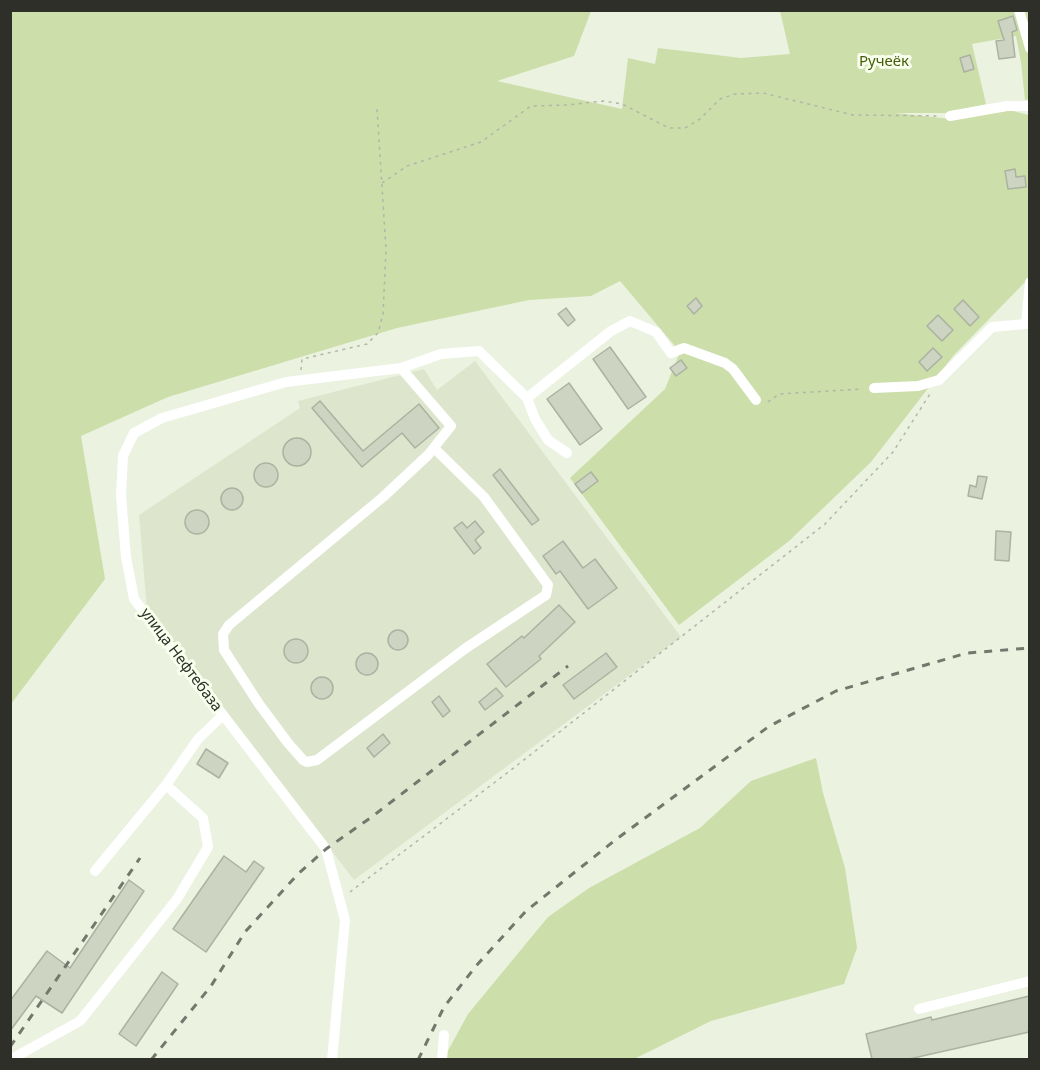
<!DOCTYPE html>
<html>
<head>
<meta charset="utf-8">
<style>
	body { margin:0 }
	#map { position:relative; width:1040px; height:1070px; overflow:hidden; background:#ebf2e0; font-family:"Noto Sans",sans-serif }
	canvas { display:block }
	.frame { position:absolute; inset:0; border:12px solid #2d2f28; pointer-events:none }
</style>
</head>
<body>
<div id="map">
<canvas width="1040" height="1070"></canvas>
<div class="frame"></div>
</div>
<script>
const ctx = document.querySelector('canvas').getContext('2d');
ctx.lineJoin = 'round';
function fill(path, color) { ctx.fillStyle = color; ctx.fill(path, 'evenodd'); }
const poly = rows => new Path2D(rows.map(r => 'M' + r).join(''));
function trace(path, color, width, dash) { ctx.strokeStyle = color; ctx.lineWidth = width; ctx.lineCap = dash ? 'butt' : 'round'; ctx.setLineDash(dash || []); ctx.stroke(path); }
function write(font, color, halo, rows, align = 'center') {
  ctx.font = font + ' "Noto Sans",sans-serif'; ctx.lineWidth = 6; ctx.setLineDash([]); ctx.textBaseline = 'middle'; ctx.strokeStyle = halo; ctx.fillStyle = color; for (const [text, x, y, turn = 0] of rows) {
    ctx.save(); ctx.translate(x, y); ctx.rotate((+turn || 0) * Math.PI / 180); ctx.textAlign = isNaN(turn) ? turn : align; if (halo) ctx.strokeText(text, 0, 0); ctx.fillText(text, 0, 0); ctx.restore();
  }
}
fill(poly([
	[475,361,681,637,354,880,147,611,139,515,300,408,298,401,424,369,437,390]
]), '#dde6cd');
fill(poly([
	[11,11,591,11,574,56,497,81,622,109,628,58,655,64,658,48,741,58,790,54,780,11,1029,11,1029,99,1025,100,1021,62,1016,36,972,44,986,104,949,113,895,113,951,119,1006,109,1028,115,1029,278,953,356,871,462,789,541,679,625,570,478,665,389,680,352,620,281,591,296,529,300,397,328,168,397,81,436,105,579,11,704],
	[816,758,823,793,845,868,857,948,844,984,711,1021,634,1059,443,1060,468,1014,548,917,589,888,700,828,751,781]
]), '#ccdea9');
const building = poly([
	[1013,16,1017,30,1012,32,1015,57,999,59,996,41,1004,40,998,21,1013,16],
	[970,55,974,69,964,72,960,58,970,55],
	[1015,169,1016,177,1025,176,1026,187,1008,189,1005,171,1015,169],
	[696,298,702,306,694,314,687,306,696,298],
	[963,300,979,317,970,326,954,309,963,300],
	[566,308,575,320,568,326,558,314,566,308],
	[938,315,953,330,942,341,927,326,938,315],
	[610,347,646,397,628,409,593,359,610,347],
	[933,348,942,357,927,371,919,362,933,348],
	[681,360,687,368,676,376,670,368,681,360],
	[569,383,602,429,580,445,547,399,569,383],
	[320,401,363,451,419,404,439,428,415,448,402,433,362,467,312,408,320,401],
	'283 452a14 14 0 1 1 28 0a14 14 0 1 1-28 0Z',
	'254 475a12 12 0 1 1 24 0a12 12 0 1 1-24 0Z',
	[500,469,539,520,532,525,493,475,500,469],
	[591,472,598,481,582,493,575,484,591,472],
	[978,476,987,477,982,499,968,496,970,485,976,487,978,476],
	'221 499a11 11 0 1 1 22 0a11 11 0 1 1-22 0Z',
	'185 522a12 12 0 1 1 24 0a12 12 0 1 1-24 0Z',
	[475,521,484,532,475,540,481,548,474,554,454,528,462,522,467,528,475,521],
	[996,531,1011,532,1009,561,995,560,996,531],
	[563,541,583,568,595,559,617,588,588,609,560,571,556,574,543,556,563,541],
	[559,605,575,622,539,656,541,659,506,687,487,664,522,636,524,638,559,605],
	'388 640a10 10 0 1 1 20 0a10 10 0 1 1-20 0Z',
	'284 651a12 12 0 1 1 24 0a12 12 0 1 1-24 0Z',
	[606,653,617,667,574,699,563,685,606,653],
	'356 664a11 11 0 1 1 22 0a11 11 0 1 1-22 0Z',
	'311 688a11 11 0 1 1 22 0a11 11 0 1 1-22 0Z',
	[496,688,503,696,485,710,479,702,496,688],
	[439,696,450,711,443,717,432,702,439,696],
	[383,734,390,743,374,757,367,748,383,734],
	[206,749,228,763,219,778,197,764,206,749],
	[224,856,246,872,254,861,264,868,206,952,173,929,224,856],
	[129,880,144,891,62,1013,36,996,10,1031,10,1001,47,951,70,968,129,880],
	[162,972,178,984,136,1046,119,1034,162,972],
	[1029,996,1029,1032,909,1059,872,1059,866,1034,931,1017,932,1020,1029,996]
]);
fill(building, '#cdd4c2');
trace(building, '#abb2a1', 1.5);
trace(poly([
	[382,183,407,166,481,142,531,106,567,105,603,101,622,104,669,128,685,128,700,119,720,99,735,94,763,93,853,115,940,116],
	[301,370,302,359,367,344,378,333,383,314,386,250,377,108],
	[768,402,779,394,862,389],
	[350,892,511,770,825,524,893,452,930,394]
]), '#b1b6a7', 1.5, [3, 4.5]);
trace(poly([
	[1019,10,1030,48],
	[950,116,1007,106,1030,106],
	[401,368,451,426,428,455,383,497,229,625,223,634,224,650,259,704,288,743,303,760,307,762,317,760,466,648,546,595,548,585,484,497,434,448],
	[874,388,918,386,939,380,992,327,1026,324,1030,282],
	[527,398,535,419,548,440,567,453],
	[166,785,198,739,223,715],
	[919,1009,1030,981],
	[15,1057,80,1021,177,899,208,847,203,818,166,785,95,871],
	[332,1060,345,920,326,849,134,599,126,557,121,496,123,456,134,433,162,418,286,382,401,368,441,354,479,351,527,398,611,331,630,321,656,332,671,353,684,348,725,363,733,369,756,400],
	[442,1060,444,1035]
]), '#fff', 10);
trace(poly([
	[10,1047,140,858],
	[151,1060,211,986,245,932,298,874,326,849,373,816,568,666],
	[418,1060,444,1007,476,966,526,911,614,841,768,727,836,691,967,653,1030,648]
]), '#74776c', 3, [8, 8]);
write('15px', '#495d0a', '#f8ffed', [
	["Ручеёк",884,62]
]);
write('15px', '#2d2f28', '#f8ffed', [
	["улица Нефтебаза",181,660,53]
]);
</script>
</body>
</html>
